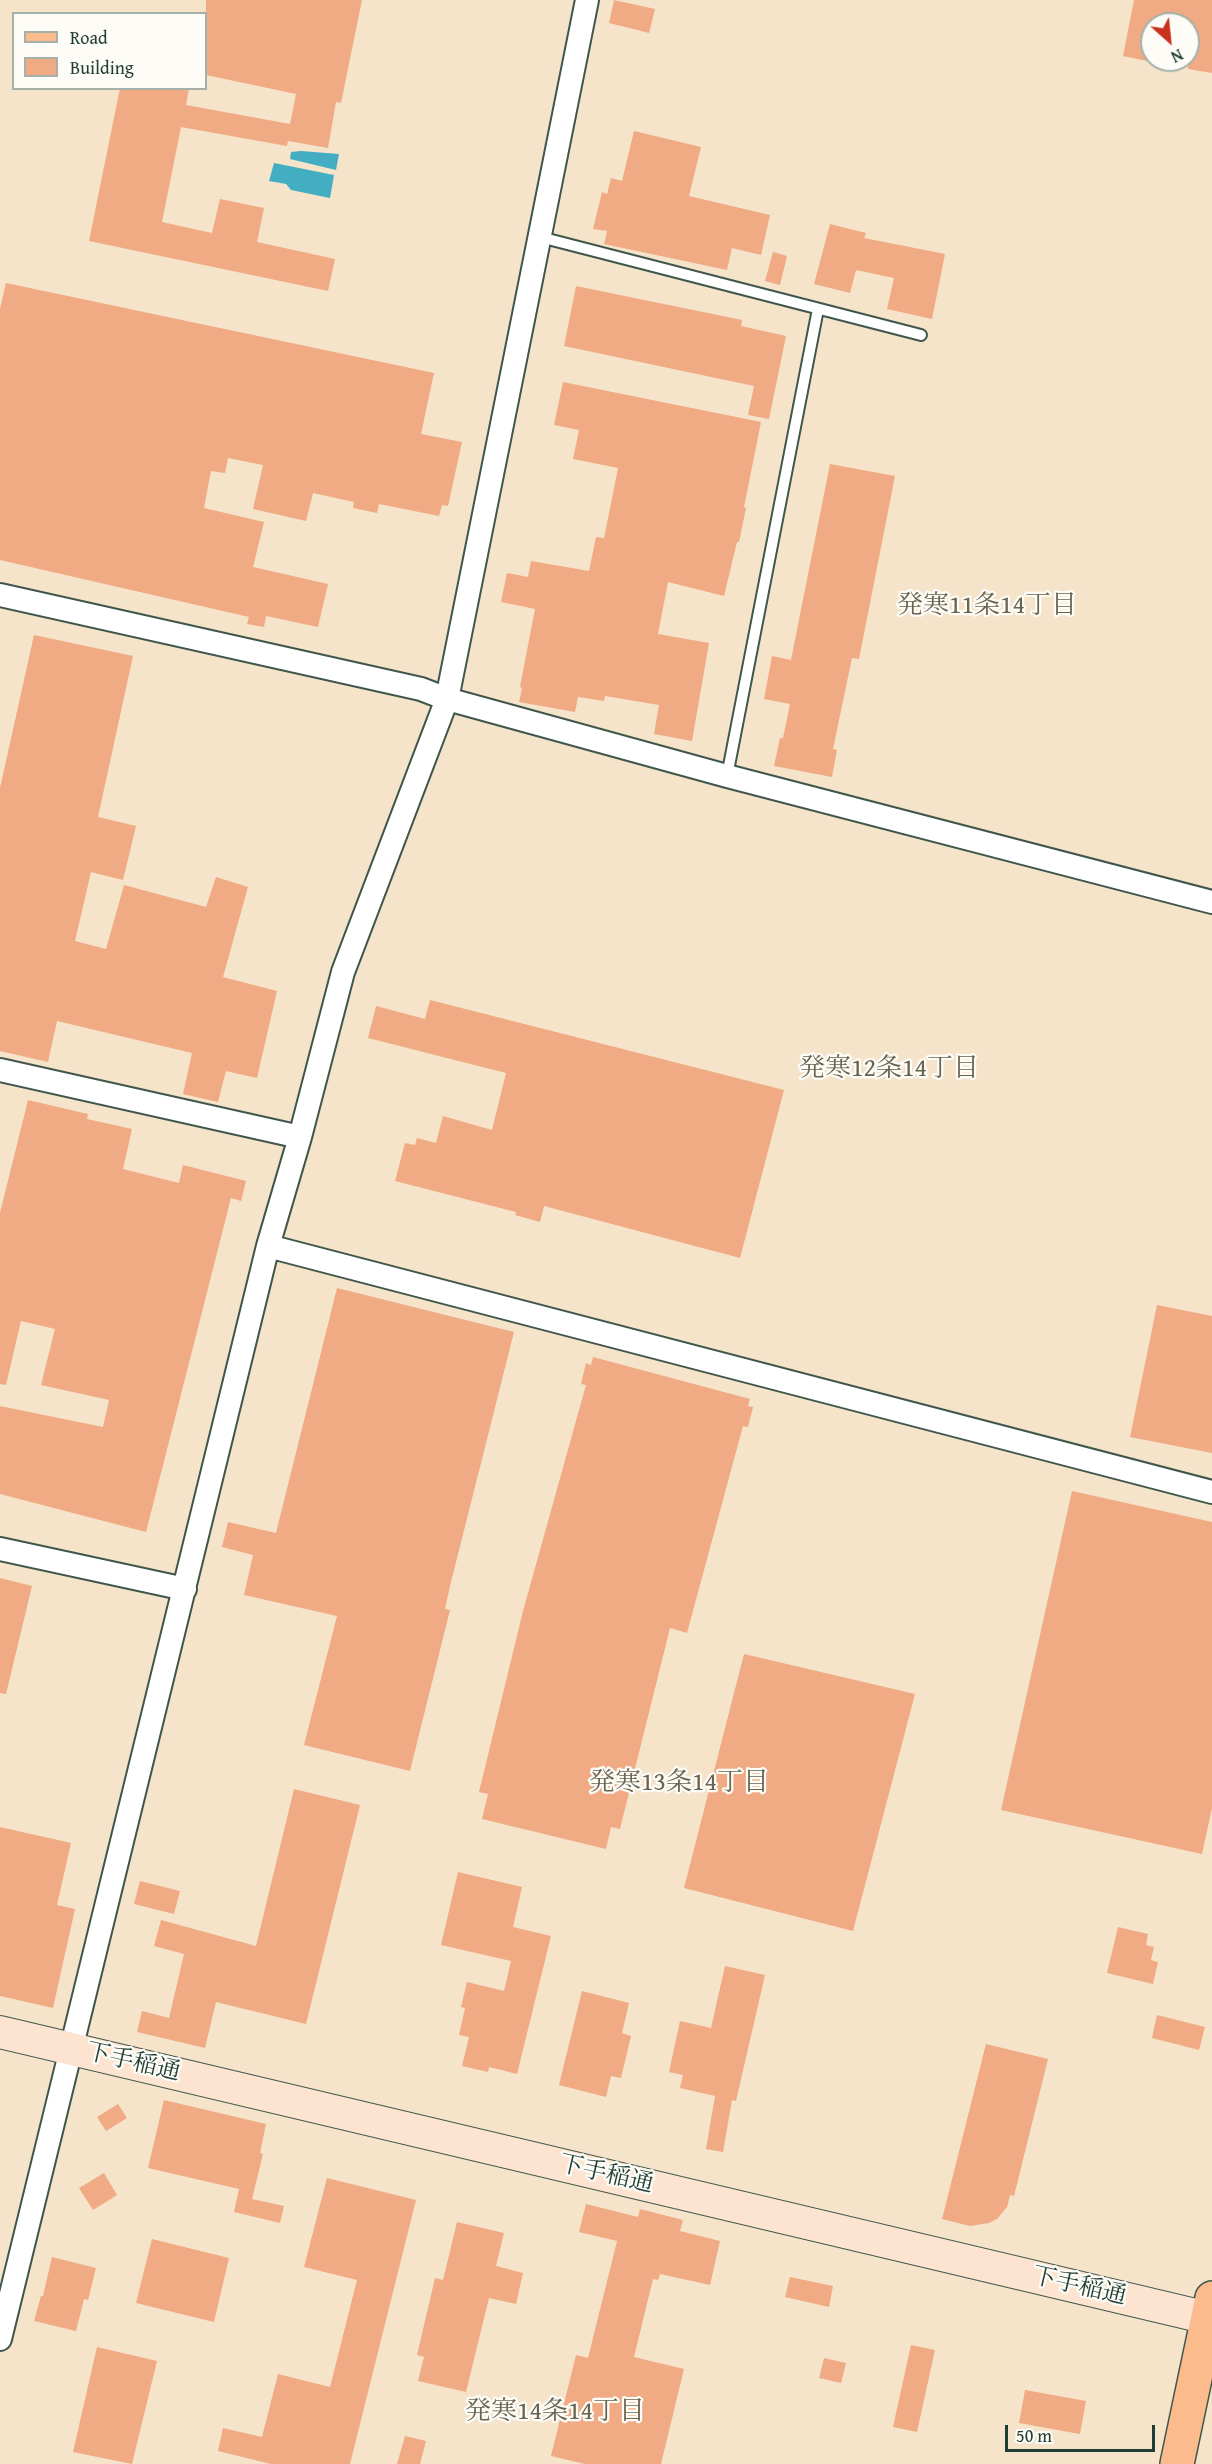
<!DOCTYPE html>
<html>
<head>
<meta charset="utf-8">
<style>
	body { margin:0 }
	#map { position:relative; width:1212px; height:2464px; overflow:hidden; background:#f5e3ca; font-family:"Gentium Book Plus",serif }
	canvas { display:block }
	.legend { position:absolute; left:12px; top:12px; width:195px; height:78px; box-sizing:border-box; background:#fdfcf7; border:2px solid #a4b0a9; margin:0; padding:8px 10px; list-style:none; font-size:18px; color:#1f3d34 }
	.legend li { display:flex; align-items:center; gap:12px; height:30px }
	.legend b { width:30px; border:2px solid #a4b0a9 }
	.north { position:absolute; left:1140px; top:12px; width:60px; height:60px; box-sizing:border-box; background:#fdfcf7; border:2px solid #a4b0a9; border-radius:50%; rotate:153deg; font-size:16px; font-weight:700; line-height:24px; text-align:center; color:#1f3d34 }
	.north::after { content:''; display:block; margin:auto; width:21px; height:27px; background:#c8321e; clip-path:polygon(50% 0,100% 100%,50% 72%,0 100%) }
	.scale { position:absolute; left:1005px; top:2425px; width:150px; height:27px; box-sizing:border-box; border:3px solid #1f3d34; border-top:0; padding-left:8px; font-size:18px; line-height:21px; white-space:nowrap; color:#1f3d34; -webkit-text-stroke:4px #fdfcf7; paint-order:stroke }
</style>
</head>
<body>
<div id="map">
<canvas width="1212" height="2464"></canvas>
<ul class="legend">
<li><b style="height:8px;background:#fbbb8c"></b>Road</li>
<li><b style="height:16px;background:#f0ab84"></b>Building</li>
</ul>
<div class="north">N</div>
<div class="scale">50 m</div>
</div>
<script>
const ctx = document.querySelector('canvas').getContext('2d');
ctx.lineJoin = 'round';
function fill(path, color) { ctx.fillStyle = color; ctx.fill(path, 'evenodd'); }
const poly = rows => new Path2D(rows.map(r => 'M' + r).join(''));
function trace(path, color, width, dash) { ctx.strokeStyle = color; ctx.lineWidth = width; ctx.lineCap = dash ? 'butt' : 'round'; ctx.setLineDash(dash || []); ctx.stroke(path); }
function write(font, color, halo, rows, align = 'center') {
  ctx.font = font + ' "Gentium Book Plus","Noto Serif JP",serif'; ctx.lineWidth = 4.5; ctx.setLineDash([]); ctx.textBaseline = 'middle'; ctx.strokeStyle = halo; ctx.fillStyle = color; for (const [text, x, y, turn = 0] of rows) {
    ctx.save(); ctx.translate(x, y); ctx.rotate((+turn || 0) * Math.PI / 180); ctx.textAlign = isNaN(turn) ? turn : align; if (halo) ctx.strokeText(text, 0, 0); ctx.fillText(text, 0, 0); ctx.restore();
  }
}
fill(poly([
	[301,151,339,154,336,170,290,159,291,152],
	[274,163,334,175,330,198,291,190,286,184,269,181]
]), '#43aec2');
fill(poly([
	[206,0,362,0,341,103,336,102,328,148,288,141,287,146,181,127,162,222,212,233,220,199,264,208,257,242,335,259,328,291,89,241,120,88,189,88,186,105,290,124,296,94,206,75],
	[614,0,655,9,649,33,609,23],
	[1134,0,1212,0,1212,73,1188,69,1188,24,1152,24,1152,62,1123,56],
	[634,131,701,147,689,196,770,215,761,255,732,248,727,270,604,244,607,231,593,229,602,192,607,194,611,178,622,181],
	[830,224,866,233,864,238,945,254,932,319,887,309,894,278,856,270,850,293,814,284],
	[773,252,787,256,780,285,765,281],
	[6,283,434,373,421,434,462,442,448,506,442,505,439,516,379,504,377,513,353,508,354,502,313,493,306,521,253,509,263,465,228,458,225,473,211,471,204,508,264,522,253,567,328,584,318,627,266,616,264,627,247,624,249,617,0,560,0,309],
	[576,286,742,320,741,326,786,336,769,419,748,415,754,386,564,346],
	[563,382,761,422,744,507,746,508,739,542,737,542,724,596,668,582,658,634,709,643,692,741,654,734,659,705,605,696,604,701,578,697,575,712,519,702,522,688,520,687,535,609,501,602,507,573,528,577,531,561,589,571,596,537,604,538,618,468,573,459,579,430,554,425],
	[830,464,895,476,859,659,852,658,833,749,837,750,832,777,774,766,780,738,783,738,790,704,764,699,772,656,791,660],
	[34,635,133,656,98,817,136,826,123,880,91,872,75,941,106,949,124,885,206,907,216,877,248,887,223,977,277,991,257,1078,226,1071,218,1102,183,1094,192,1053,57,1021,48,1062,0,1051,0,788],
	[430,1000,784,1090,740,1258,544,1206,540,1222,515,1215,516,1212,395,1181,405,1143,415,1145,417,1138,436,1143,443,1116,492,1130,506,1073,368,1038,376,1006,425,1019],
	[28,1100,88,1114,87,1119,132,1129,123,1169,179,1183,183,1165,246,1181,241,1201,231,1198,146,1532,0,1494,0,1406,103,1427,109,1400,41,1385,55,1329,21,1321,6,1385,0,1384,0,1213],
	[337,1288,514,1332,450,1586,445,1609,450,1610,410,1771,304,1745,337,1616,244,1595,253,1555,222,1547,228,1522,276,1533],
	[1157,1305,1212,1316,1212,1453,1130,1437],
	[593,1357,750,1399,748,1406,753,1407,748,1427,743,1426,687,1633,670,1628,620,1829,611,1827,606,1849,482,1819,488,1794,479,1792,523,1611,586,1385,581,1384,586,1363,591,1365],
	[1072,1491,1212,1522,1212,1808,1202,1854,1001,1810],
	[0,1578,32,1586,6,1694,0,1693],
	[744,1654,915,1694,853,1931,684,1888],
	[294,1789,360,1805,306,2024,216,2002,205,2048,137,2032,142,2011,169,2018,184,1954,154,1946,161,1920,256,1946],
	[0,1827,71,1843,57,1905,75,1909,53,2008,0,1996],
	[458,1872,522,1887,513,1927,551,1936,517,2074,489,2067,488,2072,462,2066,469,2037,459,2035,465,2008,461,2007,467,1982,504,1991,511,1961,441,1945],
	[140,1881,180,1891,174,1914,134,1904],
	[1118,1927,1148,1934,1146,1945,1154,1947,1151,1960,1158,1962,1153,1984,1107,1973],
	[725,1966,765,1975,736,2101,732,2100,723,2152,706,2149,715,2096,680,2088,683,2075,669,2072,680,2021,711,2028],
	[582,1991,629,2003,622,2033,631,2036,621,2078,611,2076,606,2097,559,2085],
	[1157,2015,1205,2027,1199,2050,1152,2038],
	[986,2044,1048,2059,1014,2196,1010,2195,1007,2207,997,2219,989,2223,970,2226,942,2219],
	[164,2100,266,2124,260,2153,263,2154,252,2199,284,2206,280,2223,234,2212,239,2189,148,2168],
	[118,2104,127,2118,106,2131,97,2117],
	[104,2173,117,2195,93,2210,79,2188],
	[327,2178,416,2200,350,2464,271,2464,218,2451,223,2428,262,2437,278,2374,330,2387,357,2280,304,2267],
	[586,2204,638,2217,640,2209,683,2220,680,2231,720,2241,710,2285,660,2274,658,2280,653,2279,634,2357,684,2369,661,2464,585,2464,551,2456,576,2355,588,2358,617,2241,579,2232],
	[457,2222,504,2233,496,2266,523,2273,516,2304,489,2298,466,2392,418,2381,424,2357,417,2355,435,2278,443,2280],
	[152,2239,229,2258,214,2322,136,2303],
	[52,2257,96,2268,88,2300,84,2299,76,2331,34,2321,41,2296,43,2296],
	[790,2277,833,2286,829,2307,785,2297],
	[911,2345,935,2350,917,2432,893,2427],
	[97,2347,157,2361,132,2464,73,2452],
	[824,2358,846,2363,841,2383,819,2378],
	[1025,2390,1086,2401,1080,2434,1019,2423],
	[405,2436,426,2441,420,2464,397,2464]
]), '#f0ab84');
const service = poly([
	[540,237,921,335],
	[727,776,818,309]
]);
const minor = poly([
	[0,595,421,689,447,699,727,776,1212,902],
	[0,1070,300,1137],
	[268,1246,1212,1492],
	[0,1549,185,1589],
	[0,2339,268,1246,300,1137,343,972,447,699,587,0]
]);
const secondary = poly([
	[0,2032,1212,2319]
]);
const primary = poly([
	[1177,2464,1212,2298]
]);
trace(service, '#3f564a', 14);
trace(minor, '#3f564a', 26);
trace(secondary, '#3f564a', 34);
trace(primary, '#3f564a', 36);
trace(service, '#fff', 10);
trace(minor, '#fff', 22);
trace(secondary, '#fde4d1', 32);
trace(primary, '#fbbb8c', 33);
write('24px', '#1f3d34', '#fdfcf7', [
	["下手稲通",133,2063,13],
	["下手稲通",606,2175,13],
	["下手稲通",1079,2287,13]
]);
write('26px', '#686450', '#fdfcf7', [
	["発寒11条14丁目",987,606],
	["発寒12条14丁目",889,1069],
	["発寒13条14丁目",679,1783],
	["発寒14条14丁目",555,2412]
]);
</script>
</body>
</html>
